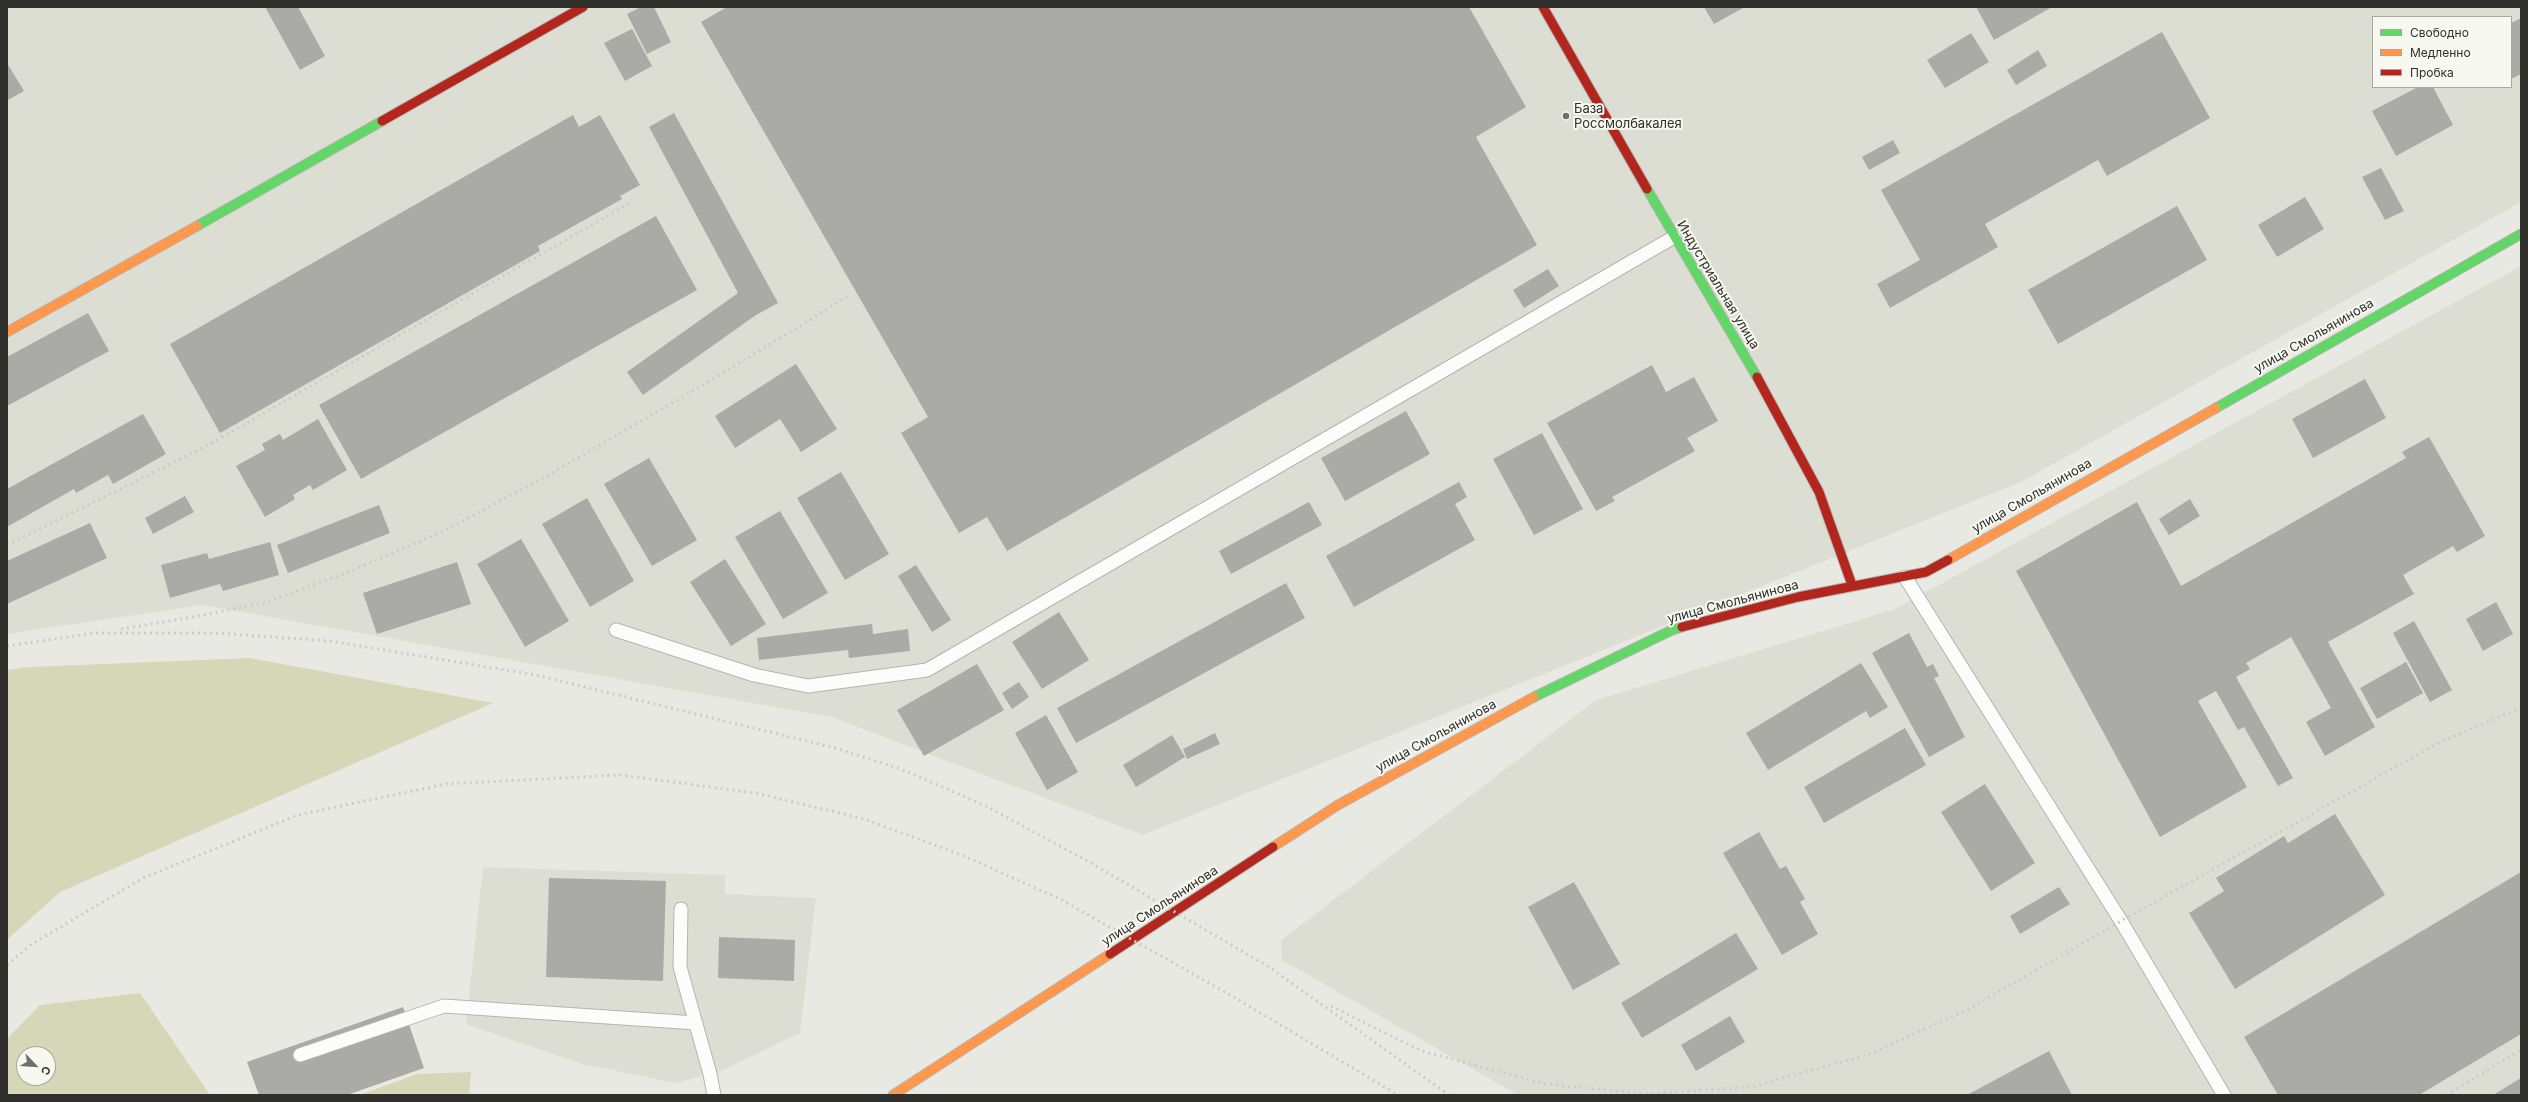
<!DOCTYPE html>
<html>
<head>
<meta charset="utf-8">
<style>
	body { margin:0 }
	#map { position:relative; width:2528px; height:1102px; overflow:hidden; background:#e9e9e4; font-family:Inter,sans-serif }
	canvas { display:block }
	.frame { position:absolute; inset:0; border:8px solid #2f2f2c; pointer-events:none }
	.legend { position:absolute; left:2372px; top:16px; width:140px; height:72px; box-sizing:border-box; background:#f7f8ef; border:1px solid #a7a8a1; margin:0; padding:5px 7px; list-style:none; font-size:12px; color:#2f2f2c }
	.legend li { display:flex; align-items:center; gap:8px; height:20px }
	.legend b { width:20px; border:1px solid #a7a8a1 }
	.north { position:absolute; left:16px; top:1046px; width:40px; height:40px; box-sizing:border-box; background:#f7f8ef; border:1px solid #a7a8a1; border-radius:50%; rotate:115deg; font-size:11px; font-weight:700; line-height:16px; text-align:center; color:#2f2f2c }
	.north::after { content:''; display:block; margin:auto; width:14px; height:18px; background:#70706c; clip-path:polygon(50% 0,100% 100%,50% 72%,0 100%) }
</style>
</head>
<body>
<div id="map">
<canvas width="2528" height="1102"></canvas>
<div class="frame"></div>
<ul class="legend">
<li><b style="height:5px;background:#63d668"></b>Свободно</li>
<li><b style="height:5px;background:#ff974d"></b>Медленно</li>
<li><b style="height:5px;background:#b3261e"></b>Пробка</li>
</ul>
<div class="north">С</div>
</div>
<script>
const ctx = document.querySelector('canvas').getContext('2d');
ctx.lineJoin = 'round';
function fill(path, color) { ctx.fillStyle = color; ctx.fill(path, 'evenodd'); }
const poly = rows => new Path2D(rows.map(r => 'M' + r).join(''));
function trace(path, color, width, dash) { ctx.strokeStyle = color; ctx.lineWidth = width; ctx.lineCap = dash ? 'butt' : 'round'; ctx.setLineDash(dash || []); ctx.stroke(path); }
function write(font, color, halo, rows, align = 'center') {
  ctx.font = font + ' Inter,sans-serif'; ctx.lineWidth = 4; ctx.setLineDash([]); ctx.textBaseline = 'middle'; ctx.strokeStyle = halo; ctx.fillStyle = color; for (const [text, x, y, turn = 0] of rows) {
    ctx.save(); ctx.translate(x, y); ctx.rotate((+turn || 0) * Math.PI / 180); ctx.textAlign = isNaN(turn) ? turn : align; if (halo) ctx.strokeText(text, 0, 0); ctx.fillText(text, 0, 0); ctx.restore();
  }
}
fill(poly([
	[7,7,2521,7,2521,202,2021,482,1143,835,831,717,203,605,7,634],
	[2373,17,2511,17,2511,87,2373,87],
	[2521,266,2521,1095,1518,1095,1282,960,1281,940,1596,700,1895,609],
	[483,867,725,875,725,894,816,898,800,1033,721,1071,676,1083,582,1064,466,1024]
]), '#ddded3');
fill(poly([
	[250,658,493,703,60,892,7,940,7,670,30,667],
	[140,993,210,1095,7,1095,7,1039,40,1005],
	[24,1054,48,1054,48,1078,24,1078],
	[471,1072,469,1095,360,1095,417,1074]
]), '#d5d7b6');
fill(poly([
	[265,7,298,7,325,56,300,70],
	[641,7,654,7,671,42,647,54,627,14],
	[727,7,1469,7,1526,107,1476,137,1537,245,1007,551,987,517,959,533,901,433,928,417,701,22],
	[1704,7,1745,7,1714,24],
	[1976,7,2052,7,1994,40],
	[2521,18,2521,74,2511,79,2511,23],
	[632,29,652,66,625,81,604,43],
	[2162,32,2210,118,2107,176,2098,160,1985,224,1998,247,1890,308,1877,284,1920,260,1881,190],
	[1971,33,1989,62,1945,88,1927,60],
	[2038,50,2047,66,2016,85,2007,70],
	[7,63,24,91,8,100,7,99],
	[2418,87,2433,87,2453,125,2396,156,2372,111],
	[674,113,778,303,756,315,643,395,627,372,738,293,649,127],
	[573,115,579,127,600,115,640,185,620,196,622,199,538,246,540,251,220,433,170,344],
	[1893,140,1900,153,1869,170,1862,157],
	[2381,168,2404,211,2385,220,2362,177],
	[2305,197,2324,229,2277,257,2258,225],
	[2177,206,2207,260,2058,344,2028,290],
	[656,216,697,290,361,479,319,405],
	[1548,269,1559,286,1524,308,1513,290],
	[88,313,109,351,7,406,7,357],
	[796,364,837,429,801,452,780,419,735,448,715,416],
	[1652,365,1666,392,1694,377,1718,421,1687,438,1695,451,1612,497,1615,501,1596,511,1547,423],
	[2365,379,2386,418,2313,458,2292,419],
	[1406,411,1430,454,1345,501,1321,458],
	[143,414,166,454,113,484,108,475,76,493,74,489,7,527,7,489],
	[318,419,347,470,313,490,310,485,293,495,295,499,265,517,236,466,265,450,262,444,280,434,283,440],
	[1542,433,1583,509,1534,535,1493,459],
	[2429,437,2485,536,2457,552,2453,546,2403,575,2414,594,2328,642,2375,727,2325,756,2306,722,2331,708,2291,637,2246,663,2250,669,2236,677,2293,778,2278,786,2244,727,2238,730,2216,691,2198,701,2247,787,2160,837,2016,571,2137,502,2181,586,2406,458,2402,452],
	[649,458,697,540,652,566,604,484],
	[841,472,889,554,845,580,797,498],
	[1459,482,1467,497,1455,504,1475,540,1354,607,1326,556],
	[185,496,194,512,153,534,145,518],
	[587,498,634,581,590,607,542,524],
	[2190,499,2200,516,2169,535,2159,519],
	[1309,502,1322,525,1231,574,1219,551],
	[379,505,390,533,288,573,277,545],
	[780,511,828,593,783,619,735,537],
	[90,523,107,558,7,604,7,561],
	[521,539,569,621,525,647,477,564],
	[270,542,279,575,223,591,220,584,170,598,161,565,207,553,209,559],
	[725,559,766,624,731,646,690,582],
	[457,562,471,604,377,634,363,593],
	[916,565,951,620,932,632,898,576],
	[1286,583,1305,618,1076,743,1057,708],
	[2496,602,2513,634,2483,651,2466,619],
	[1059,612,1089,660,1042,689,1012,642],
	[2414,621,2452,690,2430,702,2393,633],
	[872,624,873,634,908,629,910,651,849,658,848,650,759,660,757,638],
	[1909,633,1927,667,1933,664,1939,676,1934,678,1965,737,1929,757,1872,653],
	[2406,662,2423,693,2377,719,2360,688],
	[1861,663,1888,707,1870,718,1866,711,1768,770,1746,733],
	[977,664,1004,710,924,756,897,710],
	[1019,682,1029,697,1012,709,1002,693],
	[1046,715,1078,772,1047,790,1015,733],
	[1905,728,1926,765,1824,823,1804,787],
	[1215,733,1220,744,1187,759,1183,749],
	[1172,735,1185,757,1136,787,1123,765],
	[1985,784,2035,863,1991,891,1941,812],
	[2335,814,2385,895,2235,989,2189,913,2224,891,2216,878,2284,836,2288,843],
	[1759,832,1780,869,1786,866,1805,899,1800,902,1818,934,1782,955,1723,853],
	[2521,872,2521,1034,2419,1095,2278,1095,2244,1037],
	[549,878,666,881,663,981,546,977],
	[1574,882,1620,964,1573,990,1528,907],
	[2059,887,2070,904,2020,934,2010,916],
	[1736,933,1758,969,1642,1038,1621,1003],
	[719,937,795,940,794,981,718,978],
	[403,1007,424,1068,347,1095,259,1095,247,1062],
	[1730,1016,1745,1042,1696,1071,1681,1045],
	[2049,1051,2072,1095,1967,1095],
	[2521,1078,2521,1095,2493,1095]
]), '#aaaaa7');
const lane = poly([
	[1905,577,2121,921,2224,1095],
	[616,630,754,675,808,686,927,670,1674,237],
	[681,909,680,967,710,1074,714,1095],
	[300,1055,444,1006,696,1023]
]);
const fast = poly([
	[1647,189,1757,377],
	[197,226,382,121],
	[2216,408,2521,234],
	[1534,697,1672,630,1682,627]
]);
const slow = poly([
	[7,332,197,226],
	[1948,560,2216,408],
	[1273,847,1338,805,1534,697],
	[893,1095,1110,954]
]);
const jam = poly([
	[1543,7,1647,189],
	[382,121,583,7],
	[1757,377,1819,492,1852,585],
	[1682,627,1798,597,1926,572,1948,560],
	[1110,954,1273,847]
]);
trace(lane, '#b4b4b1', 15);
trace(fast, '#b4b4b1', 11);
trace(slow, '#b4b4b1', 11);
trace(jam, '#b4b4b1', 11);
trace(lane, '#fcfcfb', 13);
trace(fast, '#63d668', 9);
trace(slow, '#ff974d', 9);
trace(jam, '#b3261e', 9);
trace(poly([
	[7,545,210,444,632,202],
	[121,629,194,617,267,602,349,572,448,529,552,473,708,382,847,297],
	[7,646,94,633,216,633,330,641,536,675,835,748,901,769,988,807,1091,863,1269,967,1449,1095],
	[7,965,32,944,143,878,298,815,446,784,620,775,756,793,864,819,964,856,1060,899,1232,996,1398,1095],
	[1331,1006,1422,1051,1545,1084,1647,1094,1750,1087,1867,1055,1967,1010,2121,921,2442,741,2521,708],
	[2446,1095,2521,1050]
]), '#cbcbca', 3, [2, 4]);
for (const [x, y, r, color] of [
	[1566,116,4,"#70706c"]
]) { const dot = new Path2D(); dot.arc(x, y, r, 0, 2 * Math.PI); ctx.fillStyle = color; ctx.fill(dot); trace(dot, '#f7f8ef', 1.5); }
write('13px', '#2f2f2c', '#f7f8ef', [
	["База",1574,109],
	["Россмолбакалея",1574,124]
], 'left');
write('13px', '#2f2f2c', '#f7f8ef', [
	["Индустриальная улица",1718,285,59],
	["улица Смольянинова",2314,336,-30],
	["улица Смольянинова",2032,496,-30],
	["улица Смольянинова",1733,602,-15],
	["улица Смольянинова",1436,736,-29],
	["улица Смольянинова",1160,906,-33]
]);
</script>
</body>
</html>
